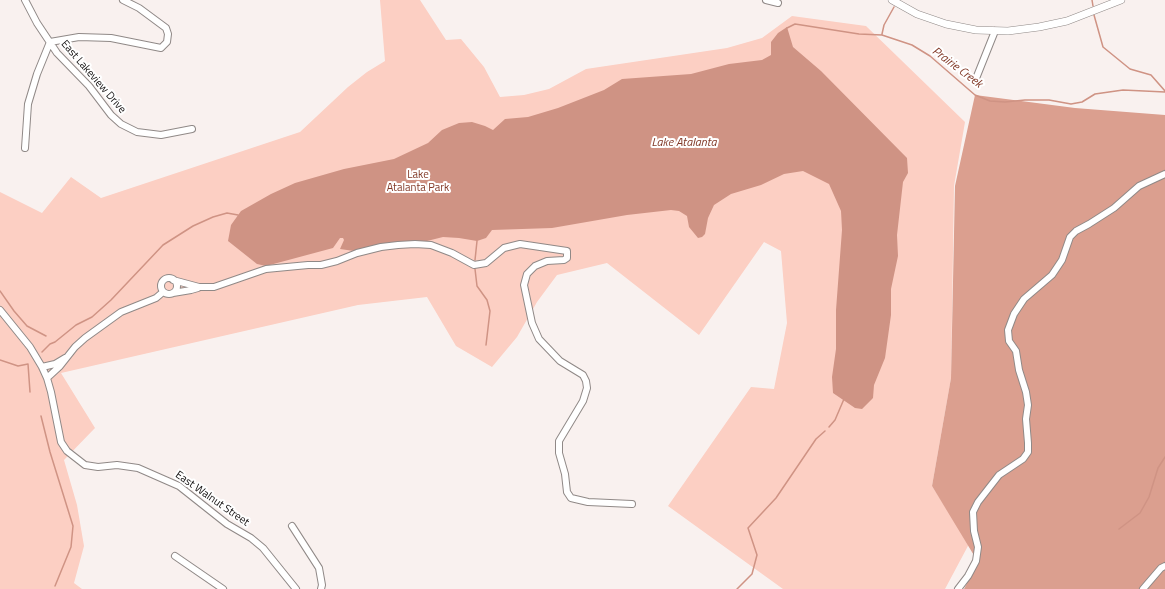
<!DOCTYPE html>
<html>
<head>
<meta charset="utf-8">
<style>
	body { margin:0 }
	canvas { display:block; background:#f9f1ef }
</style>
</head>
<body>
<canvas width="1165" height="589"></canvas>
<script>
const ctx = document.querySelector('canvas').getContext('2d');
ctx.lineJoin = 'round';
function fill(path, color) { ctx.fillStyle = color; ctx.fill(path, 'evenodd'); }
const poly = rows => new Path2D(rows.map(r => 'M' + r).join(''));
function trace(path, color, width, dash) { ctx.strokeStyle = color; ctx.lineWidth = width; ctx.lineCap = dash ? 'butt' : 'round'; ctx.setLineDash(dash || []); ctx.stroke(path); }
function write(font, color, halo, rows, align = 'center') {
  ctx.font = font + ' "Titillium Web",sans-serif'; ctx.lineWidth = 4; ctx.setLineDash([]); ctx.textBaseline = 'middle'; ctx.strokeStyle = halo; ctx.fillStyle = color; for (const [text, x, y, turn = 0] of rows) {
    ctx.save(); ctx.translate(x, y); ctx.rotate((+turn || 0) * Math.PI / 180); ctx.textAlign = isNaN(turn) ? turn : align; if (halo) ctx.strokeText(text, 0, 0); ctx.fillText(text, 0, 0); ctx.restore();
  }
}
fill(poly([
	[380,0,420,0,446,40,461,39,484,67,500,97,524,95,549,89,586,69,727,48,762,38,792,16,866,26,965,122,954,186,951,378,932,486,969,544,945,589,783,589,668,506,751,387,774,389,787,323,781,251,764,242,699,335,607,263,557,275,537,302,517,337,492,367,456,346,427,297,358,305,61,373,95,428,64,460,77,505,84,546,74,583,82,589,0,589,0,192,42,213,71,177,101,198,300,132,348,87,367,72,385,61]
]), '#fccfc3');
fill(poly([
	[975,95,1075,108,1165,115,1165,589,964,589,978,562,932,486,951,378,955,186]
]), '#db9f8f');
fill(poly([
	[787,27,793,47,821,71,907,158,908,173,903,182,897,235,898,256,891,289,891,315,885,358,874,385,873,398,862,409,855,408,833,393,832,377,836,349,836,310,842,230,841,211,829,184,803,171,784,174,761,185,731,194,714,205,708,218,705,234,702,237,698,238,689,227,687,216,679,211,671,210,627,215,552,228,492,230,486,238,477,241,459,238,443,237,415,244,391,242,354,251,340,249,344,240,343,238,340,238,333,248,266,266,257,264,228,241,231,225,241,211,271,194,295,183,344,169,394,159,428,143,442,130,459,123,472,122,485,126,493,130,505,119,528,117,558,108,604,90,622,79,691,74,729,64,762,60,771,55,771,42,778,33]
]), '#cf9384');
trace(poly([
	[1092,0,1093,6],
	[1094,15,1103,47,1130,69,1151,75,1165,91],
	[787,28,795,24,859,34,882,35,912,45,930,56,975,95,990,101,1005,102,1025,100,1049,100,1071,104,1082,102,1095,94,1123,90,1165,92],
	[882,34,884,25,894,7],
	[475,260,477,241],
	[475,269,477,286,487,300,490,311,486,345],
	[0,291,14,311,27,326,46,336],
	[42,352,50,344,55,342,76,325,92,317,111,300,163,245,193,226,213,217,227,213,238,215],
	[0,360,18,366,28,364,30,392],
	[41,416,50,452,73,526,71,547,55,586],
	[829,427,835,420,844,399],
	[1119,529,1140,513,1149,497,1158,468,1165,457],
	[737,589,752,574,757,555,748,528,776,498,816,439,825,431]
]), '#cf9384', 1.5);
const minor = poly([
	[25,0,37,23,57,53,89,86,111,115,121,124,137,132,161,135,192,129],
	[766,0,778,3],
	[975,81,995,31],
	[25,148,28,104,37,74,50,42,79,37,111,38,161,48,167,42,168,34,166,28,139,8,123,0],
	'161 286a8 8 0 1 1 16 0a8 8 0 1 1-16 0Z',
	[173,280,199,287,214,287,266,269,308,265,321,265,337,261,357,253,381,247,398,245,415,244,431,245,452,253,474,265,486,263,504,248,520,244,567,251,567,258,564,260,547,261,535,266,527,274,524,285,532,323,539,339,560,361,583,375,586,381,587,388,583,401,559,441,559,453,565,474,567,492,571,498,588,502,632,504],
	[173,293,191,290,198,288],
	[0,310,30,347,42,367,47,378,51,392,61,442,67,451,85,465,98,467,117,465,138,468,179,486,227,524,251,538,263,548,296,589],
	[42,367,55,364,65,358],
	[47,378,60,366,75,347,85,338,121,312,156,298,163,292],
	[292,526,319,568,322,585,321,589],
	[175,556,223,589],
	[958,589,968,576,976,561,978,547,974,531,973,512,978,502,999,475,1023,459,1028,452,1028,443,1026,419,1028,405,1026,392,1019,370,1016,351,1009,341,1008,330,1014,314,1024,299,1052,275,1062,260,1070,237,1076,231,1089,224,1114,208,1139,186,1165,174],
	[1143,589,1161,568,1165,566]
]);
const major = poly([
	[892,0,917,14,946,24,976,30,1008,31,1039,27,1067,21,1121,0]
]);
trace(minor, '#908987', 8);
trace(major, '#908987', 8);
trace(minor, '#fff', 6);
trace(major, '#fff', 7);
write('11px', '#110e0e', '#fff', [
	["East Lakeview Drive",93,77,49],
	["East Walnut Street",212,499,35]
]);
write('11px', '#833927', '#fff', [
	["Lake",418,175],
	["Atalanta Park",418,188]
]);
write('italic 12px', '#803725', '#fff', [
	["Prairie Creek",957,68,37],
	["Lake Atalanta",684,143]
]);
</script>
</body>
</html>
